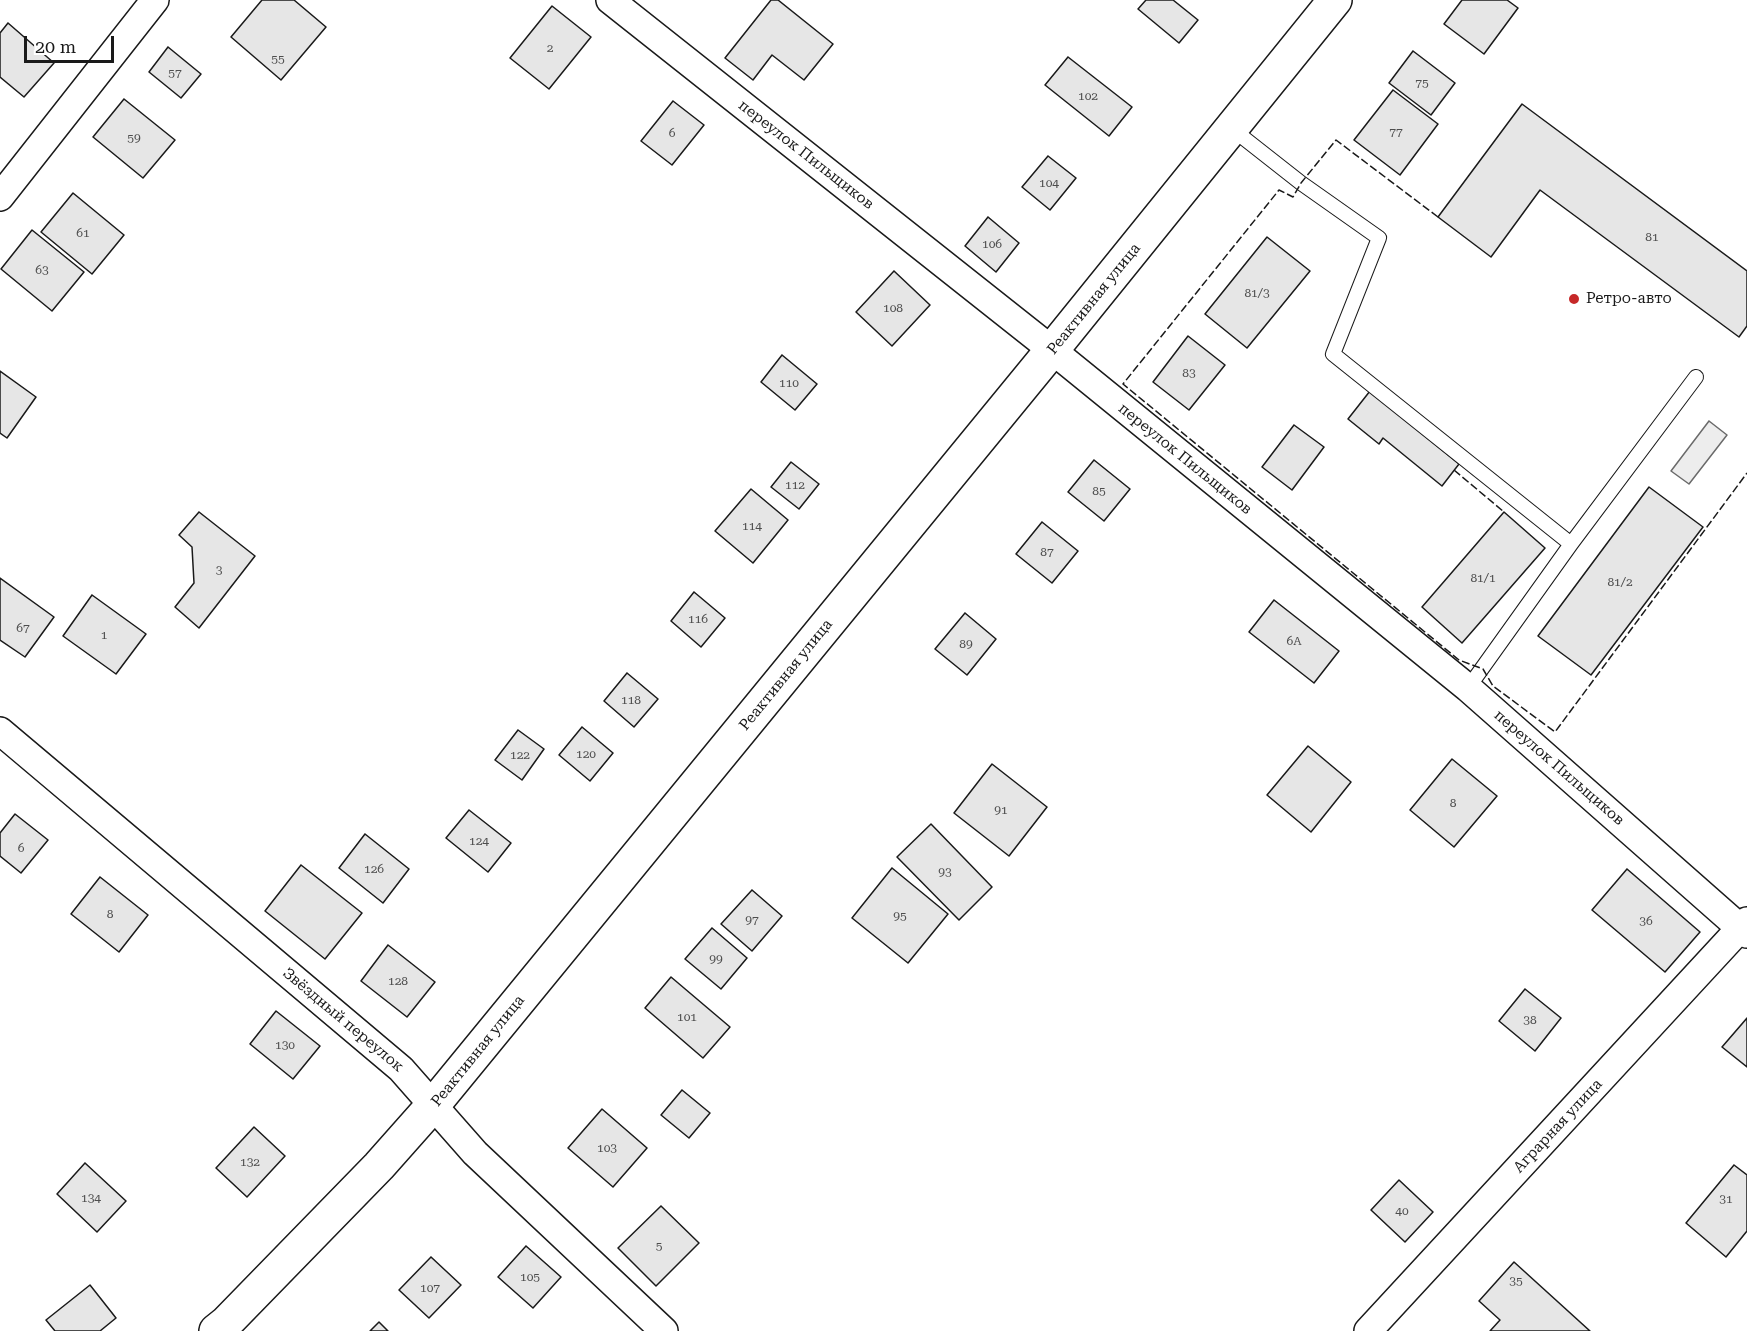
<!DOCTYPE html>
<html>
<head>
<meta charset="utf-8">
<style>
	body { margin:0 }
	#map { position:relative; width:1747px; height:1331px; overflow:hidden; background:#fff; font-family:"Roboto Serif",serif }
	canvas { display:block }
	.scale { position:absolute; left:24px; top:36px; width:90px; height:27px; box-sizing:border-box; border:3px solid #1a1a1a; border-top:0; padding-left:8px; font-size:18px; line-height:21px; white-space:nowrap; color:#1a1a1a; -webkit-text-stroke:4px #fff; paint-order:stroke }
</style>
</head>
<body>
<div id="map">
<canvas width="1747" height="1331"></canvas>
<div class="scale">20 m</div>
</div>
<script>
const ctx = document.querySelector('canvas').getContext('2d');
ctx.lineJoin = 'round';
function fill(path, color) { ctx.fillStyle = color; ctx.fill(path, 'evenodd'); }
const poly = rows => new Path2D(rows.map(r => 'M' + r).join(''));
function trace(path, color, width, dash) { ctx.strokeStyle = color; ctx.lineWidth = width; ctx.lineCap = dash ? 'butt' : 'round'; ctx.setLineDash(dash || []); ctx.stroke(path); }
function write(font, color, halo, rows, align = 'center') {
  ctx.font = font + ' "Roboto Serif",serif'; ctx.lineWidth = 4.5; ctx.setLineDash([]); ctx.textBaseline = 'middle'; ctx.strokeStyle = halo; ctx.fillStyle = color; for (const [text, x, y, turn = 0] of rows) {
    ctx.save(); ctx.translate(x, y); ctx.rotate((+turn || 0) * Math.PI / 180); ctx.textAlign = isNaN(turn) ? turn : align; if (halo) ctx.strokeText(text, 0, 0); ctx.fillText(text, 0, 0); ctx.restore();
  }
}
const parking = poly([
	[1709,421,1727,435,1689,484,1671,471,1709,421]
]);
fill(parking, '#ededed');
trace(parking, '#6a6a6a', 1.5);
const building = poly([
	[262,0,294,0,326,27,281,80,231,37,262,0],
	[771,0,778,0,833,44,804,80,772,55,753,80,725,58,771,0],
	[1146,0,1173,0,1198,20,1179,43,1138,9,1146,0],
	[1462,0,1507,0,1518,8,1484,54,1444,24,1462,0],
	[552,6,591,37,549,89,510,58,552,6],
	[8,23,54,63,24,97,0,77,0,33,8,23],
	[168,47,201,74,181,98,149,72,168,47],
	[1413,51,1455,83,1431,115,1389,83,1413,51],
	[1068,57,1132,107,1109,136,1045,85,1068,57],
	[1393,90,1438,124,1400,175,1354,140,1393,90],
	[124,99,175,140,143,178,93,137,124,99],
	[673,101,704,125,672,165,641,141,673,101],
	[1522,104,1747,271,1747,326,1739,337,1540,190,1491,257,1438,217,1522,104],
	[1048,156,1076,178,1050,210,1022,187,1048,156],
	[73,193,124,235,92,274,41,232,73,193],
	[988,217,1019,243,996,272,965,246,988,217],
	[32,230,84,272,52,311,1,269,32,230],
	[1267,237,1310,271,1247,348,1205,314,1267,237],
	[894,271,930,305,892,346,856,312,894,271],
	[1188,336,1225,365,1189,410,1153,382,1188,336],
	[782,355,817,384,795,410,761,382,782,355],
	[0,371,36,397,7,438,0,433,0,371],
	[1370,391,1459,464,1442,486,1383,438,1379,444,1348,419,1370,391],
	[1294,425,1324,447,1292,490,1262,467,1294,425],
	[1094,460,1130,489,1104,521,1068,492,1094,460],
	[791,462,819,484,799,509,771,487,791,462],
	[1649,487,1703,527,1591,675,1538,636,1649,487],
	[751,489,788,520,753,563,715,531,751,489],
	[199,512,255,556,199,628,175,607,194,583,192,547,179,535,199,512],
	[1504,512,1545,548,1462,643,1422,607,1504,512],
	[1042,522,1078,551,1052,583,1016,554,1042,522],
	[0,578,54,617,25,657,0,640,0,578],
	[694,592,725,618,701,647,671,621,694,592],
	[92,595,146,634,116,674,63,636,92,595],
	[1274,600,1339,651,1314,683,1249,632,1274,600],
	[965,613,996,639,967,675,935,649,965,613],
	[627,673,658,699,634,727,604,701,627,673],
	[582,727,613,753,590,781,559,755,582,727],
	[518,730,544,749,522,780,495,760,518,730],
	[1308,746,1351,782,1311,832,1267,795,1308,746],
	[1452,759,1497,796,1454,847,1410,810,1452,759],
	[992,764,1047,807,1009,856,954,813,992,764],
	[469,810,511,843,488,872,446,838,469,810],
	[15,814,48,840,21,873,0,856,0,833,15,814],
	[931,824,992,887,959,920,897,857,931,824],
	[365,834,409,869,383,903,339,868,365,834],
	[301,865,362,913,325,959,265,911,301,865],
	[892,868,948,914,908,963,852,918,892,868],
	[1627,869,1700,932,1665,972,1592,910,1627,869],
	[100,877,148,915,119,952,71,914,100,877],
	[752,890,782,916,752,951,721,924,752,890],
	[712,928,747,958,721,989,685,959,712,928],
	[388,945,435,982,407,1017,361,981,388,945],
	[671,977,730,1027,703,1058,645,1008,671,977],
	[1525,989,1561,1018,1535,1051,1499,1021,1525,989],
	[276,1011,320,1046,293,1079,250,1044,276,1011],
	[1747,1018,1747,1067,1722,1047,1747,1018],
	[682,1090,710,1113,689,1138,661,1115,682,1090],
	[602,1109,647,1148,613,1187,568,1148,602,1109],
	[254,1127,285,1156,247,1197,216,1168,254,1127],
	[85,1163,126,1201,97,1232,57,1194,85,1163],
	[1734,1165,1747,1175,1747,1231,1726,1257,1686,1223,1734,1165],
	[1399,1180,1433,1212,1405,1242,1371,1210,1399,1180],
	[661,1206,699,1243,656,1286,618,1248,661,1206],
	[526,1246,561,1277,533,1308,498,1277,526,1246],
	[431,1257,461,1285,429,1318,399,1290,431,1257],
	[1514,1262,1590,1331,1490,1331,1500,1320,1479,1301,1514,1262],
	[90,1285,116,1318,100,1331,55,1331,46,1320,90,1285],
	[379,1322,388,1331,370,1331,379,1322]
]);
fill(building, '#e6e6e6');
trace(building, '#1a1a1a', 1.5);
const service = poly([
	[1231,128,1301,183,1379,238,1333,354,1571,544],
	[1468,688,1571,544,1696,377]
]);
const minor = poly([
	[610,0,1052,350,1468,688,1747,934],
	[0,197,155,0],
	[0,731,401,1069,475,1153,664,1331],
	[1368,1331,1747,921]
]);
const secondary = poly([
	[216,1331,226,1323,379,1166,434,1104,1052,350,1335,0]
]);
trace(service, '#1a1a1a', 16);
trace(minor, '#1a1a1a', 30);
trace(secondary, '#1a1a1a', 36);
trace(service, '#fff', 14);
trace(minor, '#fff', 27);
trace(secondary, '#fff', 33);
trace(poly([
	[1438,217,1336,140,1301,183,1293,197,1279,190,1123,384,1459,660,1483,669,1493,686,1555,732,1747,473],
	[1454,470,1504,512]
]), '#1a1a1a', 1.5, [8, 3]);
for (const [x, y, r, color] of [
	[1574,299,6,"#c62828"]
]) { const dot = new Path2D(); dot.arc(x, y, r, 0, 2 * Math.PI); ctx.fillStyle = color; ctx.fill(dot); trace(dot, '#fff', 2); }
write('12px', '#4d4d4d', null, [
	["2",550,48],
	["55",278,59],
	["57",175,73],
	["75",1422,83],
	["102",1088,96],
	["77",1396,132],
	["6",672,133],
	["59",134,138],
	["104",1049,183],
	["61",83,233],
	["81",1652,237],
	["106",992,244],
	["63",42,270],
	["81/3",1257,293],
	["108",893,308],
	["83",1189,373],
	["110",789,383],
	["112",795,485],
	["85",1099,491],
	["114",752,526],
	["87",1047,552],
	["3",219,570],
	["81/1",1483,578],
	["81/2",1620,582],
	["116",698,619],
	["67",23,628],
	["1",104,635],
	["6А",1294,641],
	["89",966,644],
	["118",631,700],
	["120",586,754],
	["122",520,755],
	["8",1453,803],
	["91",1001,810],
	["124",479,841],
	["6",21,848],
	["126",374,869],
	["93",945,872],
	["8",110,914],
	["95",900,916],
	["97",752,920],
	["36",1646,921],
	["99",716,959],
	["128",398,981],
	["101",687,1017],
	["38",1530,1020],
	["130",285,1045],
	["103",607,1148],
	["132",250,1162],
	["134",91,1198],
	["31",1726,1199],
	["40",1402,1211],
	["5",659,1246],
	["105",530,1277],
	["35",1516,1281],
	["107",430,1288]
]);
write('15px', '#1a1a1a', '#fff', [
	["переулок Пильщиков",806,155,38],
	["Реактивная улица",1094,299,-51],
	["переулок Пильщиков",1185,459,39],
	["Реактивная улица",786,675,-51],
	["переулок Пильщиков",1559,768,41],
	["Звёздный переулок",343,1020,40],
	["Реактивная улица",478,1051,-51],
	["Аграрная улица",1558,1126,-47]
]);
write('15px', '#1a1a1a', '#fff', [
	["Ретро-авто",1586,299]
], 'left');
</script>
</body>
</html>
